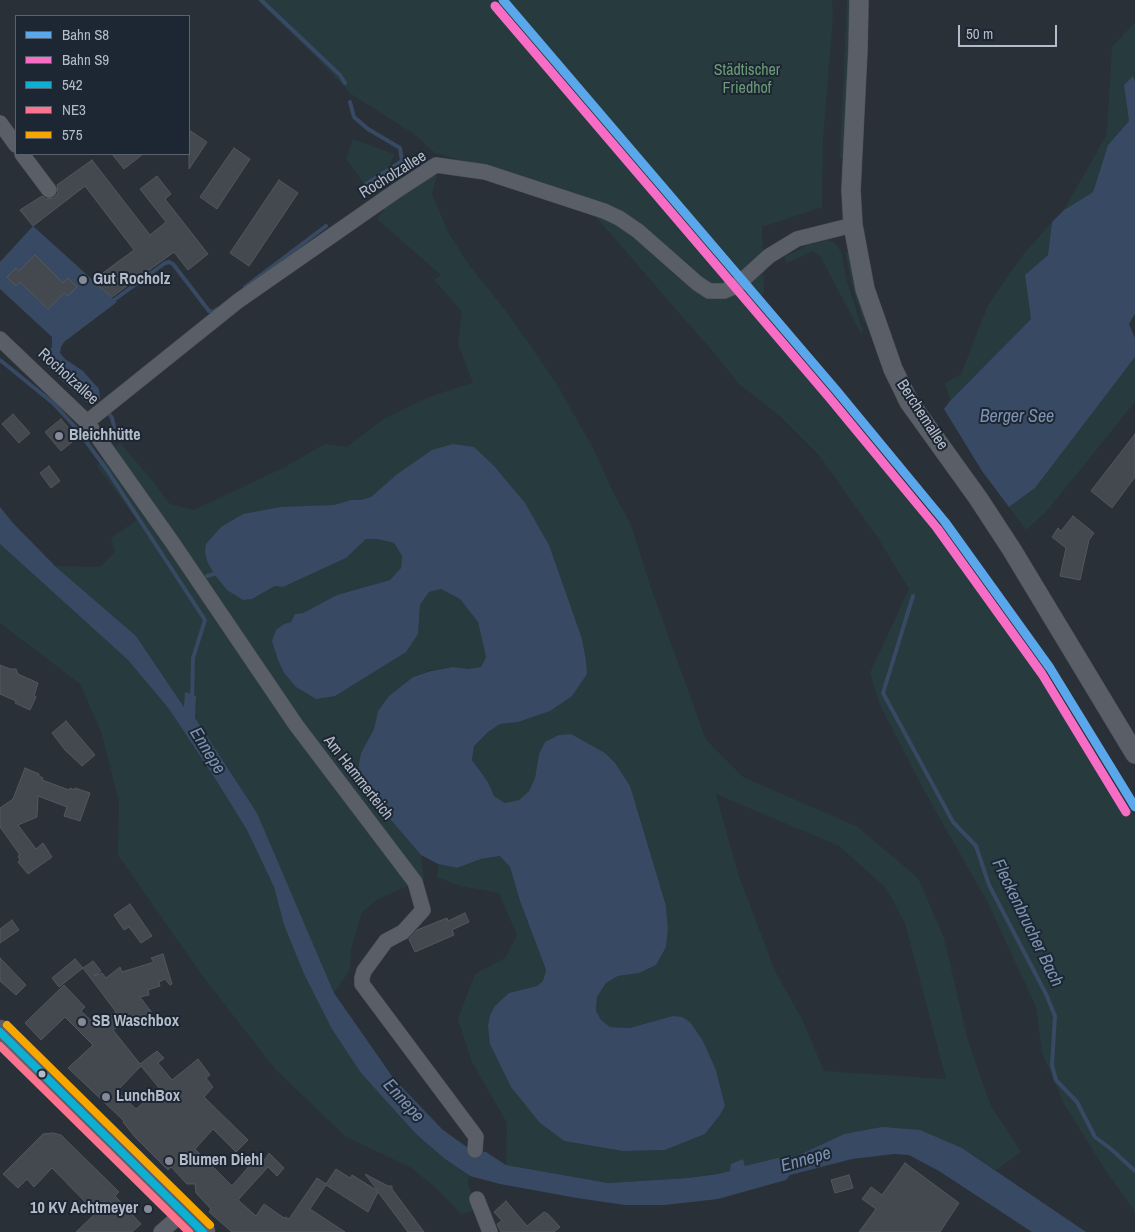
<!DOCTYPE html>
<html>
<head>
<meta charset="utf-8">
<style>
	body { margin:0 }
	#map { position:relative; width:1135px; height:1232px; overflow:hidden; background:#2a3038; font-family:"Archivo Narrow",sans-serif }
	canvas { display:block }
	.legend { position:absolute; left:15px; top:15px; width:175px; height:140px; box-sizing:border-box; background:#1d2633; border:1px solid #59626f; margin:0; padding:6px 9px; list-style:none; font-size:15px; color:#b4bcc9 }
	.legend li { display:flex; align-items:center; gap:10px; height:25px }
	.legend b { width:25px; border:1px solid #59626f }
	.scale { position:absolute; left:958px; top:25px; width:99px; height:22px; box-sizing:border-box; border:2px solid #b4bcc9; border-top:0; padding-left:6px; font-size:15px; line-height:18px; white-space:nowrap; color:#b4bcc9; -webkit-text-stroke:4px #1d2633; paint-order:stroke }
</style>
</head>
<body>
<div id="map">
<canvas width="1135" height="1232"></canvas>
<ul class="legend">
<li><b style="height:6px;background:#5aa8eb"></b>Bahn S8</li>
<li><b style="height:6px;background:#f76dc5"></b>Bahn S9</li>
<li><b style="height:6px;background:#0dafd3"></b>542</li>
<li><b style="height:6px;background:#fc738d"></b>NE3</li>
<li><b style="height:6px;background:#f7a600"></b>575</li>
</ul>
<div class="scale">50 m</div>
</div>
<script>
const ctx = document.querySelector('canvas').getContext('2d');
ctx.lineJoin = 'round';
function fill(path, color) { ctx.fillStyle = color; ctx.fill(path, 'evenodd'); }
const poly = rows => new Path2D(rows.map(r => 'M' + r).join(''));
function trace(path, color, width, dash) { ctx.strokeStyle = color; ctx.lineWidth = width; ctx.lineCap = dash ? 'butt' : 'round'; ctx.setLineDash(dash || []); ctx.stroke(path); }
function write(font, color, halo, rows, align = 'center') {
  ctx.font = font + ' "Archivo Narrow",sans-serif'; ctx.lineWidth = 4; ctx.setLineDash([]); ctx.textBaseline = 'middle'; ctx.strokeStyle = halo; ctx.fillStyle = color; for (const [text, x, y, turn = 0] of rows) {
    ctx.save(); ctx.translate(x, y); ctx.rotate((+turn || 0) * Math.PI / 180); ctx.textAlign = isNaN(turn) ? turn : align; if (halo) ctx.strokeText(text, 0, 0); ctx.fillText(text, 0, 0); ctx.restore();
  }
}
fill(poly([
	[257,0,832,0,833,15,823,141,822,207,762,227,764,292,755,307,890,464,958,552,1034,659,1135,816,1135,1212,1104,1168,1064,1104,1042,1053,1036,1007,987,901,925,792,880,705,870,673,909,589,878,538,819,455,780,416,740,385,714,353,582,201,506,173,435,153,414,134,351,94,315,56],
	[847,0,851,0,844,153,843,158,840,158],
	[1135,22,1135,81,1133,76,1124,85,1129,121,1108,145,1093,192,1064,210,1107,134,1112,47],
	[353,139,394,154,389,169,365,185,346,159],
	[437,175,432,194,448,232,469,265,509,315,556,383,594,450,611,488,631,525,651,588,706,740,743,777,858,827,918,878,944,938,968,1041,991,1106,1021,1152,996,1170,962,1148,844,1134,797,1156,782,1157,745,1167,743,1159,730,1171,688,1178,608,1183,506,1165,507,1123,472,1062,458,1019,475,974,505,958,517,935,499,893,460,886,437,877,438,864,457,868,481,859,501,856,510,867,520,901,546,970,543,981,537,986,509,993,540,1123,564,1141,623,1151,665,1150,705,1134,720,1115,725,1106,716,1070,703,1041,642,1025,630,1028,610,1027,601,1020,596,1011,597,997,606,983,618,976,639,973,666,947,668,929,666,906,545,742,539,754,535,778,529,791,519,800,505,803,494,796,488,782,472,760,474,746,488,732,500,724,518,722,559,576,549,545,396,475,371,497,361,500,351,500,334,505,314,507,252,599,275,586,283,587,346,558,366,539,377,539,394,543,402,556,401,568,390,580,337,595,303,613,295,614,291,622,284,624,278,660,284,673,296,687,418,634,420,605,429,592,441,589,460,598,478,622,486,657,481,667,468,669,453,667,431,670,413,677,389,696,378,711,374,729,361,753,366,791,421,855,424,879,378,899,362,912,351,949,350,970,334,993,257,813,195,718,196,696,185,708,136,636,55,566,100,567,115,552,111,538,137,520,97,466,120,443,147,474,170,504,194,510,283,468,325,444,347,447,382,420,431,396,473,383,458,344,462,312,434,280,441,275,377,219,390,201,425,179],
	[716,794,839,846,886,888,905,923,946,1079,824,1071,803,1021,775,971,738,874],
	[1052,222,1048,255,1025,275,1031,319,950,401,945,383,961,374,988,305,1022,256],
	[828,240,836,244,841,252,847,281,863,331,860,332,820,256,813,251,787,263,784,257,808,245],
	[845,252,848,252,854,278,867,322,864,323,854,293],
	[1135,357,1135,402,1045,513,1026,530,1009,507,1035,488],
	[0,544,128,660,169,709,216,780,247,830,274,887,284,925,304,974,361,1073,416,1134,445,1159,469,1176,468,1185,477,1209,461,1214,437,1189,410,1167,346,1137,275,1069,204,978,118,855,119,802,102,734,80,684,0,623]
]), '#273a3e');
fill(poly([
	[1133,76,1135,81,1135,314,1129,324,1135,338,1135,357,1035,488,1009,507,982,471,944,409,950,401,1031,319,1025,275,1048,255,1052,222,1064,210,1093,192,1108,145,1129,121,1124,85],
	[33,226,117,302,64,342,61,347,60,353,65,359,83,371,99,389,100,399,93,405,89,404,70,388,45,364,42,360,43,356,52,347,52,337,0,289,0,262],
	[453,444,474,447,494,466,525,503,549,545,582,639,586,661,587,674,572,696,550,711,518,722,500,724,488,732,474,746,472,760,488,782,494,796,505,803,519,800,529,791,535,778,539,754,545,742,559,735,571,734,605,753,615,763,630,786,666,906,668,929,666,947,656,965,639,973,618,976,606,983,597,997,596,1011,601,1020,610,1027,630,1028,673,1016,682,1017,690,1022,703,1041,716,1070,725,1106,720,1115,705,1134,665,1150,623,1151,564,1141,540,1123,511,1087,490,1044,488,1026,490,1015,495,1006,509,993,537,986,543,981,546,970,520,901,510,867,500,856,481,859,457,868,438,864,421,855,366,791,358,770,361,753,374,729,378,711,389,696,413,677,431,671,453,667,468,669,481,667,486,657,478,622,460,599,441,589,429,592,420,605,418,634,406,652,335,696,316,699,296,687,284,673,278,660,272,641,276,630,284,624,291,622,295,614,303,613,337,595,390,580,401,568,402,556,394,543,377,539,366,539,346,558,283,587,275,586,252,599,243,600,227,590,214,574,207,561,205,552,206,544,221,527,243,514,281,507,334,505,351,500,361,500,371,497,396,475,432,450],
	[0,507,12,522,55,566,136,636,184,707,185,692,196,696,195,718,257,813,334,993,394,1079,443,1130,471,1150,486,1152,506,1165,608,1183,688,1178,717,1174,730,1171,731,1164,743,1159,745,1166,782,1157,797,1156,844,1134,882,1127,920,1130,962,1148,1086,1232,1032,1232,939,1171,909,1155,894,1154,852,1159,790,1175,786,1180,718,1199,664,1205,625,1205,577,1198,500,1184,470,1176,445,1159,416,1134,361,1073,332,1029,304,974,284,925,274,887,247,830,216,780,169,709,128,660,0,544]
]), '#384963');
trace(poly([
	[261,0,340,75,345,83],
	[350,102,354,117,368,129,400,148,402,161,365,185],
	[245,287,326,226],
	[114,300,165,263,169,262,173,264,209,311,213,312,217,309],
	[0,360,53,403,77,429,107,470,205,620,193,658,192,700],
	[108,412,112,418,114,426,112,439],
	[207,576,214,574],
	[913,596,883,693,953,822,976,846,989,885,1046,994,1055,1016,1052,1065,1056,1080,1077,1102,1095,1137,1111,1149,1135,1171]
]), '#384963', 4);
const building = poly([
	[189,130,207,142,189,169,189,130],
	[234,148,250,159,217,209,200,197,234,148],
	[112,154,143,154,124,169,112,154],
	[92,160,150,235,166,222,140,189,157,176,171,194,165,199,208,254,188,270,174,252,112,297,92,281,134,250,85,186,33,226,20,210,42,196,46,199,54,198,58,193,57,185,92,160],
	[279,180,298,193,249,266,230,253,279,180],
	[35,255,63,283,68,278,77,287,68,296,64,293,48,309,20,282,16,286,7,277,16,268,19,271,35,255],
	[13,414,30,433,19,443,2,424,13,414],
	[61,419,77,438,61,451,45,432,61,419],
	[1135,434,1135,477,1112,508,1091,491,1135,434],
	[49,466,60,481,51,488,40,473,49,466],
	[1073,516,1094,533,1089,540,1080,580,1060,576,1066,548,1052,537,1058,528,1061,531,1073,516],
	[0,665,10,669,16,669,18,674,38,683,34,696,36,697,30,710,15,703,16,701,0,694,0,665],
	[66,721,95,755,82,766,65,750,52,733,66,721],
	[25,768,39,774,39,776,43,778,42,780,69,790,70,788,75,790,75,788,90,793,80,821,64,816,67,807,38,796,37,817,18,825,36,849,43,843,52,857,28,874,18,862,20,860,18,856,20,855,0,827,0,808,13,799,25,768],
	[130,904,152,936,141,943,129,927,124,930,114,915,130,904],
	[465,913,469,922,452,930,454,935,415,952,409,939,417,930,447,918,448,921,465,913],
	[12,920,19,930,0,943,0,929,12,920],
	[163,954,172,984,170,985,165,979,159,982,160,986,148,990,149,995,140,997,152,1013,139,1024,132,1015,113,1030,140,1064,157,1051,164,1058,158,1063,172,1080,198,1059,210,1075,206,1078,213,1087,204,1097,248,1140,236,1152,213,1129,195,1149,232,1186,257,1157,263,1162,269,1153,284,1168,277,1176,268,1167,238,1200,256,1216,264,1204,284,1218,285,1217,289,1219,317,1178,326,1184,336,1169,350,1178,352,1175,378,1191,365,1174,388,1186,392,1186,392,1189,424,1232,408,1232,378,1192,368,1212,326,1185,310,1209,345,1232,232,1232,209,1212,211,1209,196,1193,195,1184,187,1184,171,1167,168,1170,135,1137,123,1122,124,1121,68,1068,93,1045,65,1017,41,1040,25,1023,64,985,85,1007,81,1011,97,1026,116,1012,83,968,93,961,101,971,94,976,102,973,106,978,120,967,122,972,154,962,151,958,163,954],
	[141,1066,160,1089,136,1109,117,1091,141,1066],
	[0,958,26,985,16,995,0,981,0,958],
	[75,959,83,968,59,987,52,978,75,959],
	[53,1133,61,1135,119,1192,115,1196,141,1224,132,1232,76,1232,96,1213,52,1168,34,1187,27,1179,18,1188,3,1174,43,1134,53,1133],
	[905,1163,959,1203,940,1232,859,1232,876,1209,862,1199,871,1187,882,1195,905,1163],
	[849,1175,853,1188,835,1193,831,1180,849,1175],
	[506,1201,527,1226,544,1212,548,1214,560,1227,554,1232,501,1232,497,1224,502,1221,494,1212,506,1201]
]);
fill(building, '#444950');
trace(building, '#52575f', 1);
const minor = poly([
	[0,123,16,145],
	[22,154,49,190],
	[0,339,87,422,172,542,296,725,415,882,423,910,403,932,386,941,364,971,362,978,362,984,474,1134,476,1137,475,1150],
	[87,422,238,301,396,191,436,165,485,172,604,211,619,218,638,231,697,283,709,291,724,291,736,286,769,256,797,239,853,225],
	[477,1199,490,1232],
	[161,1232,183,1213]
]);
const tertiary = poly([
	[859,0,858,49,851,190,853,225,865,289,893,369,909,402,978,498,1012,550,1135,754]
]);
const primary = poly([
	[0,1032,203,1232]
]);
trace(minor, '#484c53', 16);
trace(tertiary, '#484c53', 20);
trace(primary, '#484c55', 25);
trace(minor, '#5a5e66', 15);
trace(tertiary, '#5a5e66', 19);
trace(primary, '#5c6168', 24);
trace(poly([
	[0,1032,203,1232]
]), '#0dafd3', 8);
trace(poly([
	[0,1046,189,1232]
]), '#fc738d', 8);
trace(poly([
	[7,1025,210,1225]
]), '#f7a600', 8);
trace(poly([
	[503,0,836,390,945,522,1050,668,1135,807]
]), '#5aa8eb', 9);
trace(poly([
	[495,6,828,396,937,528,1042,674,1126,812]
]), '#f76dc5', 9);
for (const [x, y, r, color] of [
	[83,280,5,"#848b96"],
	[59,436,5,"#848b96"],
	[82,1022,5,"#848b96"],
	[42,1074,4.5,"#b4bcc9"],
	[106,1097,5,"#848b96"],
	[169,1161,5,"#848b96"],
	[148,1209,5,"#848b96"]
]) { const dot = new Path2D(); dot.arc(x, y, r, 0, 2 * Math.PI); ctx.fillStyle = color; ctx.fill(dot); trace(dot, '#1d2633', 2); }
write('16px', '#6b9a76', '#1d2633', [
	["Städtischer",747,71],
	["Friedhof",747,89]
]);
write('16px', '#b4bcc9', '#1d2633', [
	["Rocholzallee",393,175,-32],
	["Rocholzallee",68,377,42],
	["Berchemallee",922,415,57],
	["Am Hammerteich",358,778,52]
]);
write('bold 16px', '#b4bcc9', '#1d2633', [
	["Gut Rocholz",93,280],
	["Bleichhütte",69,436],
	["SB Waschbox",92,1022],
	["LunchBox",116,1097],
	["Blumen Diehl",179,1161],
	["10 KV Achtmeyer",138,1209,"right"]
], 'left');
write('italic 18px', '#7c92b1', '#1d2633', [
	["Berger See",1017,417],
	["Ennepe",207,751,58],
	["Fleckenbrucher Bach",1027,923,64],
	["Ennepe",403,1101,48],
	["Ennepe",806,1160,-16]
]);
</script>
</body>
</html>
